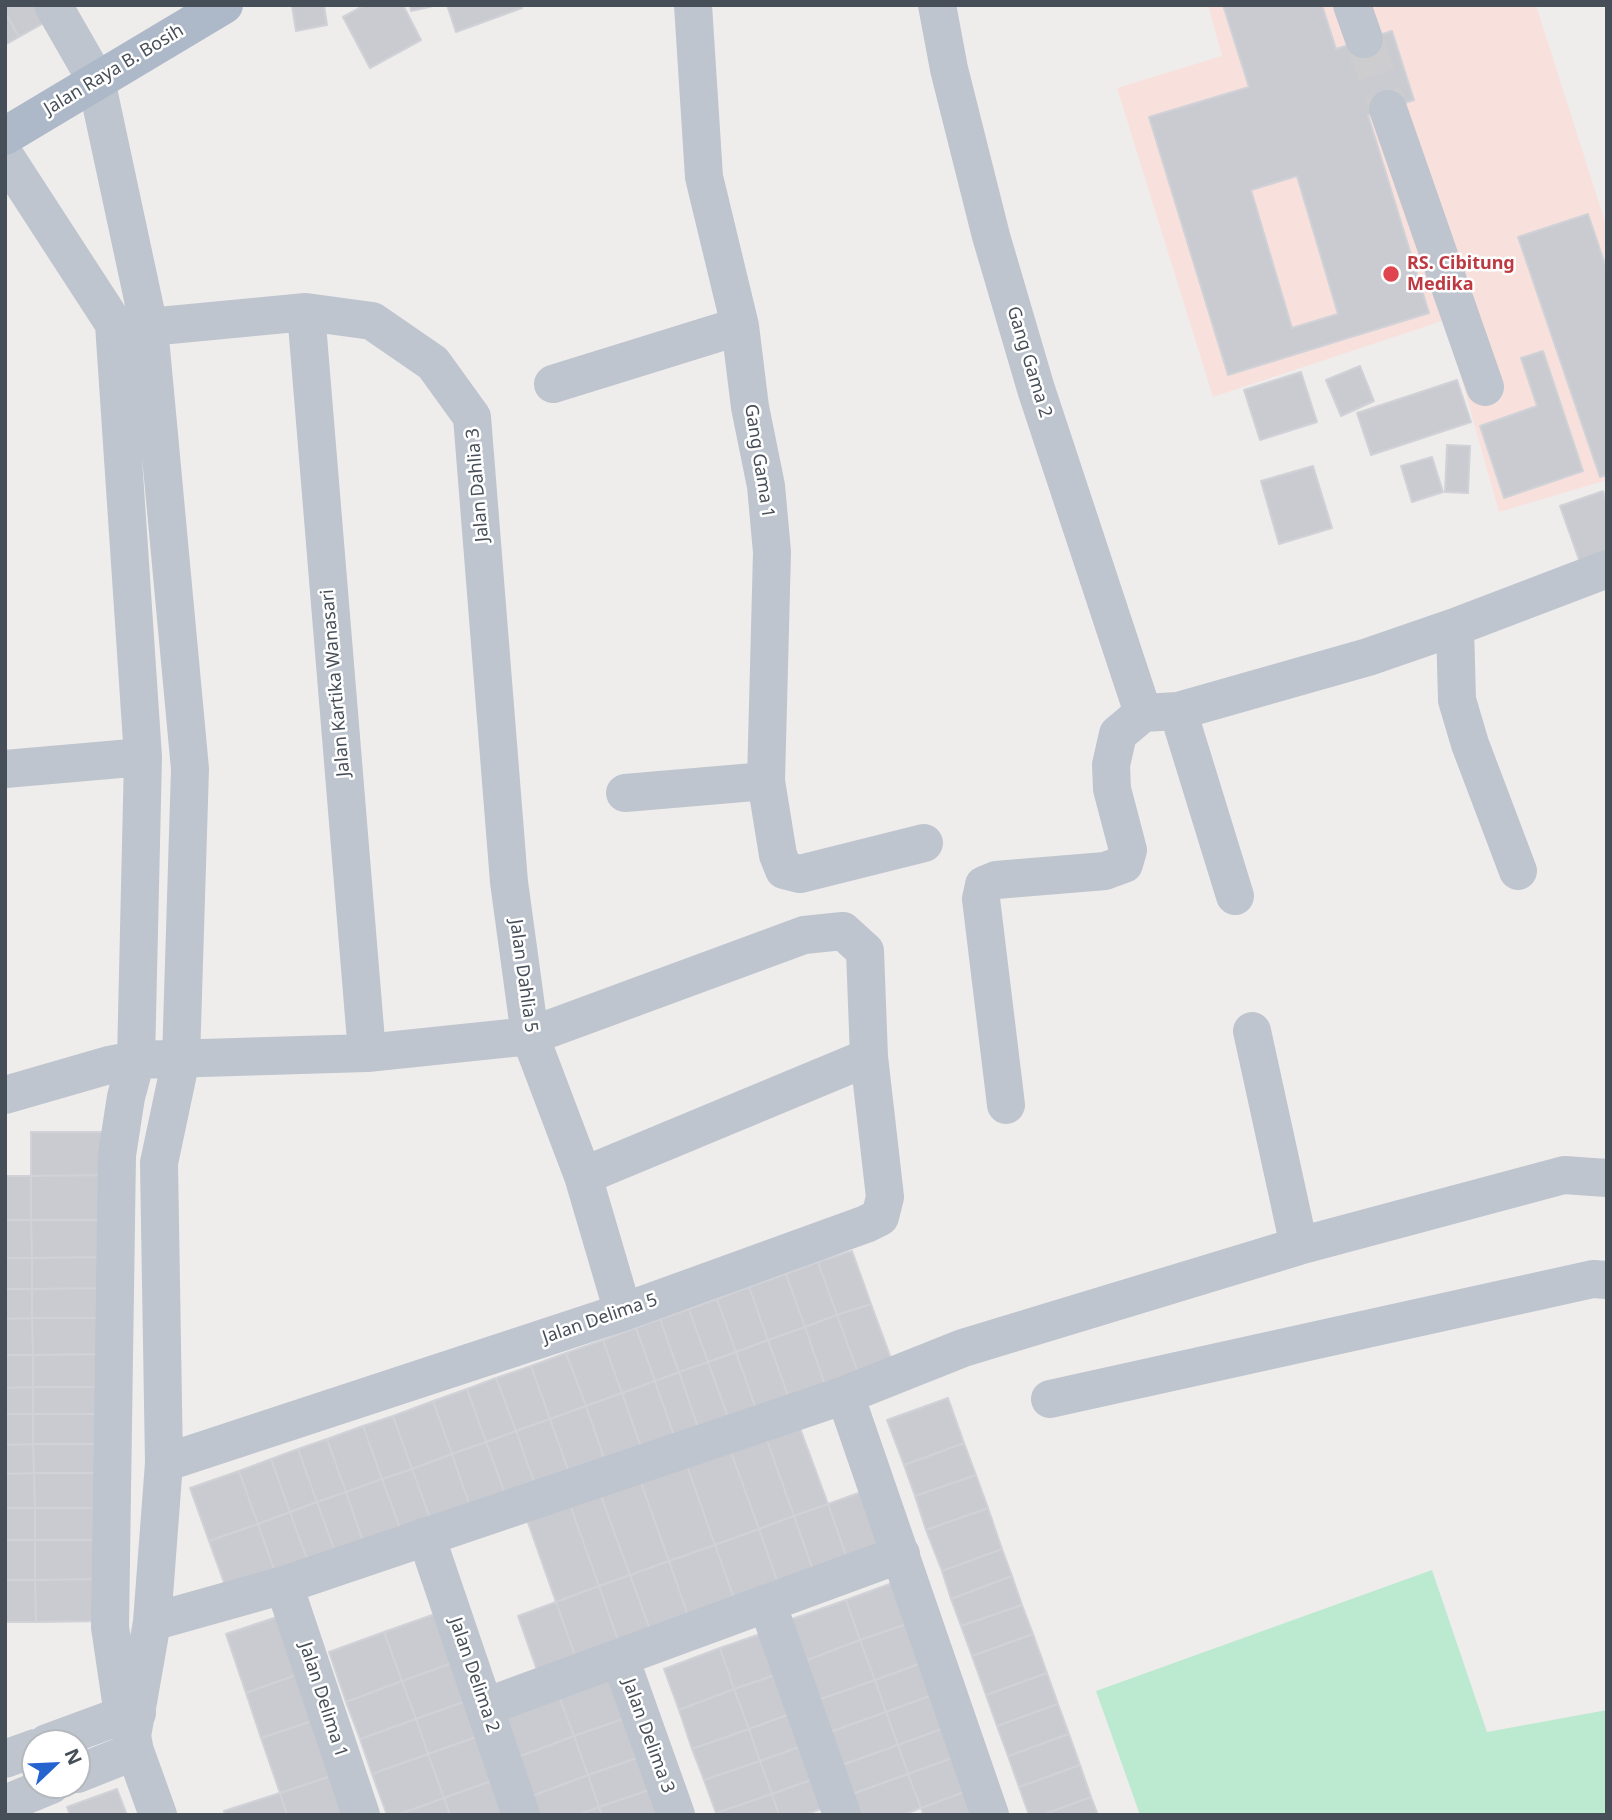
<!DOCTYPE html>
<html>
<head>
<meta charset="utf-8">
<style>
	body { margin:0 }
	#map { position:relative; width:1612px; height:1820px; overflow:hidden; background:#efecec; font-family:"Noto Sans",sans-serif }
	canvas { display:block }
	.frame { position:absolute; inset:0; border:7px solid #464e58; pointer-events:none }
	.north { position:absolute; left:21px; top:1729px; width:70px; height:70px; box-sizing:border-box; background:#fff; border:2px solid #b5b8bc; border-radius:50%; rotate:67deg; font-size:19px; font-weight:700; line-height:28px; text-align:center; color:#464e58 }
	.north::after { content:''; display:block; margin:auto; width:24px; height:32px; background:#2564cf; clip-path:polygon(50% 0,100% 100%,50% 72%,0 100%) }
</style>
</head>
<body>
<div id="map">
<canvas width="1612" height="1820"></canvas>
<div class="frame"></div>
<div class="north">N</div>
</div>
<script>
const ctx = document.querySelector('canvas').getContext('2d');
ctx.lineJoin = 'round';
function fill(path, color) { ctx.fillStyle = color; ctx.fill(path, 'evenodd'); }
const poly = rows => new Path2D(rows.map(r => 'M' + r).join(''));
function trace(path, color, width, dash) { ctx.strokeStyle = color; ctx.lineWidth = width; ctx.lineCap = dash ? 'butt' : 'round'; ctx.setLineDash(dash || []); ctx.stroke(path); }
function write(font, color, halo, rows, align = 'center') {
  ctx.font = font + ' "Noto Sans",sans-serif'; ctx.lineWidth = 5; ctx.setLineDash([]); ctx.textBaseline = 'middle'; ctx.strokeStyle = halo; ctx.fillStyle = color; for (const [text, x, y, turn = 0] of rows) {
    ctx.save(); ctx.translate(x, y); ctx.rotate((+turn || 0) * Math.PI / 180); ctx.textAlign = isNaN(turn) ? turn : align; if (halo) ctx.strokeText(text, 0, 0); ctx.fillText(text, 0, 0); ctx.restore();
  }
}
fill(poly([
	[1208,5,1536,5,1607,228,1607,480,1499,512,1445,320,1213,397,1117,88,1222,56]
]), '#f8e1dc');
fill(poly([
	[1432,1570,1487,1732,1607,1710,1607,1815,1140,1815,1096,1691]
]), '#bcead1');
const building = poly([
	[5,5,52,5,58,15,19,37,5,12,5,5],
	[299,5,324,5,327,25,296,31,292,6,299,5],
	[365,5,403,5,421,40,370,68,343,17,365,5],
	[410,5,438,5,411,11,410,5],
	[447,5,521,5,522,8,456,32,447,5],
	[1223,5,1322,5,1336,49,1392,31,1414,100,1368,115,1429,313,1228,375,1149,117,1249,87,1223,5],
	[1297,176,1338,314,1292,328,1251,190,1297,176],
	[5,12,19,37,5,45,5,12],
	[1588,214,1607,270,1607,475,1600,477,1518,237,1588,214],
	[1543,351,1583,471,1504,498,1480,426,1537,406,1521,358,1543,351],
	[1360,366,1374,401,1341,416,1326,380,1360,366],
	[1301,372,1317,422,1260,440,1244,390,1301,372],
	[1457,380,1471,422,1371,455,1357,413,1457,380],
	[1447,445,1470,446,1468,493,1445,492,1447,445],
	[1432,457,1443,492,1412,502,1401,466,1432,457],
	[1313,466,1332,528,1279,544,1261,481,1313,466],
	[1603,491,1607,502,1607,562,1583,571,1560,506,1603,491],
	[31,1132,103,1132,103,1175,31,1176,31,1132],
	[103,1175,104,1220,31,1220,31,1176,103,1175],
	[5,1176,31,1176,31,1220,5,1220,5,1176],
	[5,1220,31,1220,32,1258,5,1258,5,1220],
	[31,1220,104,1220,104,1257,32,1258,31,1220],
	[852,1251,871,1304,837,1315,818,1262,852,1251],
	[104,1257,104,1288,32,1289,32,1258,104,1257],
	[5,1258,32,1258,32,1289,5,1289,5,1258],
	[818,1262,837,1315,805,1327,786,1274,818,1262],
	[786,1274,805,1327,768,1340,749,1287,786,1274],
	[749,1287,768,1340,736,1352,717,1299,749,1287],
	[104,1288,105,1318,32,1318,32,1289,104,1288],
	[5,1289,32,1289,32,1318,5,1319,5,1289],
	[717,1299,736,1352,708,1362,689,1309,717,1299],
	[871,1304,892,1361,858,1373,837,1315,871,1304],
	[689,1309,708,1362,679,1372,660,1319,689,1309],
	[837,1315,858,1373,825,1385,805,1327,837,1315],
	[32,1318,105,1318,105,1354,33,1355,32,1318],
	[32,1318,33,1355,5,1355,5,1319,32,1318],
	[660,1319,679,1372,655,1381,636,1328,660,1319],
	[805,1327,825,1385,789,1398,768,1340,805,1327],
	[636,1328,655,1381,622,1393,603,1340,636,1328],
	[603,1340,622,1393,586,1406,566,1353,603,1340],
	[768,1340,789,1398,756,1409,736,1352,768,1340],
	[736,1352,756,1409,729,1420,708,1362,736,1352],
	[566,1353,586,1406,550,1419,531,1366,566,1353],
	[105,1354,105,1387,33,1387,33,1355,105,1354],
	[5,1355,33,1355,33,1387,5,1388,5,1355],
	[708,1362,729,1420,699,1430,679,1372,708,1362],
	[531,1366,550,1419,516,1431,496,1378,531,1366],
	[679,1372,699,1430,675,1439,655,1381,679,1372],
	[496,1378,516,1431,486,1442,467,1389,496,1378],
	[655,1381,675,1439,642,1450,622,1393,655,1381],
	[33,1387,105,1387,106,1414,33,1414,33,1387],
	[33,1387,33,1414,5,1414,5,1388,33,1387],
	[467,1389,486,1442,452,1454,433,1401,467,1389],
	[622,1393,642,1450,606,1464,586,1406,622,1393],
	[948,1398,964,1443,904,1465,887,1420,948,1398],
	[433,1401,452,1454,412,1469,393,1416,433,1401],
	[586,1406,606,1464,570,1476,550,1419,586,1406],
	[5,1414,33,1414,33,1444,5,1445,5,1414],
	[33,1414,106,1414,106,1444,33,1444,33,1414],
	[393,1416,412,1469,382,1479,363,1426,393,1416],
	[550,1419,570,1476,536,1488,516,1431,550,1419],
	[797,1420,828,1504,794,1516,764,1432,797,1420],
	[363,1426,382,1479,346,1492,327,1439,363,1426],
	[516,1431,536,1488,507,1499,486,1442,516,1431],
	[764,1432,794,1516,759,1529,728,1444,764,1432],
	[327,1439,346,1492,317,1502,298,1449,327,1439],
	[486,1442,507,1499,472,1512,452,1454,486,1442],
	[964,1443,976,1475,915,1496,904,1465,964,1443],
	[33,1444,106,1444,107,1473,34,1473,33,1444],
	[33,1444,34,1473,5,1474,5,1445,33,1444],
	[728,1444,759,1529,715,1545,685,1460,728,1444],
	[298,1449,317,1502,290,1512,271,1459,298,1449],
	[452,1454,472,1512,433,1526,412,1469,452,1454],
	[271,1459,290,1512,258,1524,239,1471,271,1459],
	[685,1460,715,1545,669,1561,639,1477,685,1460],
	[412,1469,433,1526,403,1536,382,1479,412,1469],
	[239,1471,258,1524,209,1541,190,1488,239,1471],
	[34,1473,107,1473,107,1508,35,1508,34,1473],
	[34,1473,35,1508,5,1508,5,1474,34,1473],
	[976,1475,988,1508,926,1530,915,1496,976,1475],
	[639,1477,669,1561,630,1575,599,1491,639,1477],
	[382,1479,403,1536,366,1550,346,1492,382,1479],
	[867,1490,889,1550,849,1564,828,1504,867,1490],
	[599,1491,630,1575,599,1586,569,1502,599,1491],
	[346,1492,366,1550,338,1560,317,1502,346,1492],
	[317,1502,338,1560,311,1570,290,1512,317,1502],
	[569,1502,599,1586,556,1602,526,1517,569,1502],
	[828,1504,849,1564,815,1576,794,1516,828,1504],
	[5,1508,35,1508,35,1540,5,1540,5,1508],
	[35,1508,107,1508,107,1540,35,1540,35,1508],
	[988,1508,1002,1549,942,1571,926,1530,988,1508],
	[290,1512,311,1570,278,1581,258,1524,290,1512],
	[794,1516,815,1576,780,1589,759,1529,794,1516],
	[258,1524,278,1581,230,1599,209,1541,258,1524],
	[759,1529,780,1589,736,1604,715,1545,759,1529],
	[5,1540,35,1540,35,1580,5,1580,5,1540],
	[35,1540,107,1540,108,1579,35,1580,35,1540],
	[715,1545,736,1604,690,1621,669,1561,715,1545],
	[1002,1549,1012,1576,951,1599,942,1571,1002,1549],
	[669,1561,690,1621,652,1635,630,1575,669,1561],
	[630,1575,652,1635,620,1646,599,1586,630,1575],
	[1012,1576,1022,1605,961,1626,951,1599,1012,1576],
	[108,1579,108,1621,36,1622,35,1580,108,1579],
	[5,1580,35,1580,36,1622,5,1622,5,1580],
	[895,1582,910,1623,860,1640,846,1600,895,1582],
	[599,1586,620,1646,577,1661,556,1602,599,1586],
	[846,1600,860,1640,805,1661,789,1620,846,1600],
	[556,1602,577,1661,539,1676,518,1616,556,1602],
	[1022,1605,1033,1634,972,1656,961,1626,1022,1605],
	[435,1614,452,1663,402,1681,384,1632,435,1614],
	[277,1617,296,1675,246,1693,226,1634,277,1617],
	[910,1623,924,1662,875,1680,860,1640,910,1623],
	[769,1631,784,1672,734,1689,720,1648,769,1631],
	[384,1632,402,1681,346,1702,329,1652,384,1632],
	[1033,1634,1047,1673,986,1695,972,1656,1033,1634],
	[860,1640,875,1680,818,1700,805,1661,860,1640],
	[720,1648,734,1689,679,1710,664,1669,720,1648],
	[924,1662,935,1694,886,1712,875,1680,924,1662],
	[452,1663,466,1701,416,1719,402,1681,452,1663],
	[784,1672,798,1711,749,1729,734,1689,784,1672],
	[1047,1673,1058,1704,997,1726,986,1695,1047,1673],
	[296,1675,312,1721,261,1738,246,1693,296,1675],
	[609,1677,623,1719,574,1736,559,1696,609,1677],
	[875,1680,886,1712,830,1732,818,1700,875,1680],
	[402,1681,416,1719,360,1739,346,1702,402,1681],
	[734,1689,749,1729,692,1749,679,1710,734,1689],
	[935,1694,947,1727,898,1745,886,1712,935,1694],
	[559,1696,574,1736,518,1757,503,1715,559,1696],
	[466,1701,479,1736,428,1754,416,1719,466,1701],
	[1058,1704,1069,1734,1008,1756,997,1726,1058,1704],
	[798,1711,810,1743,760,1761,749,1729,798,1711],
	[886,1712,898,1745,842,1765,830,1732,886,1712],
	[416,1719,428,1754,372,1774,360,1739,416,1719],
	[623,1719,637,1758,588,1775,574,1736,623,1719],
	[312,1721,331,1776,280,1793,261,1738,312,1721],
	[947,1727,958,1756,908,1774,898,1745,947,1727],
	[749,1729,760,1761,704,1780,692,1749,749,1729],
	[1069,1734,1080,1765,1019,1787,1008,1756,1069,1734],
	[479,1736,494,1780,444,1798,428,1754,479,1736],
	[574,1736,588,1775,532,1796,518,1757,574,1736],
	[810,1743,822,1776,772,1794,760,1761,810,1743],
	[898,1745,908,1774,852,1794,842,1765,898,1745],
	[428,1754,444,1798,397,1815,387,1815,372,1774,428,1754],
	[958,1756,970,1790,921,1808,908,1774,958,1756],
	[637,1758,649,1790,599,1807,588,1775,637,1758],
	[760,1761,772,1794,716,1813,704,1780,760,1761],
	[1080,1765,1091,1797,1042,1815,1029,1815,1019,1787,1080,1765],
	[908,1774,921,1808,902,1815,860,1815,852,1794,908,1774],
	[588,1775,599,1807,578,1815,539,1815,532,1796,588,1775],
	[331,1776,344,1815,287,1815,280,1793,331,1776],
	[822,1776,832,1805,804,1815,779,1815,772,1794,822,1776],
	[494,1780,506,1812,499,1815,450,1815,444,1798,494,1780],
	[117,1789,127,1815,70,1815,67,1807,117,1789],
	[649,1790,658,1815,602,1815,599,1807,649,1790],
	[970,1790,979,1815,923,1815,921,1808,970,1790],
	[280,1793,287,1815,225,1815,224,1811,280,1793],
	[772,1794,779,1815,716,1815,716,1813,772,1794],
	[1091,1797,1098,1815,1042,1815,1091,1797],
	[444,1798,450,1815,397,1815,444,1798],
	[599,1807,602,1815,578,1815,599,1807]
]);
fill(building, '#cacbd1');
trace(building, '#d0d2d7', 2);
trace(poly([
	[1364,39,1388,109]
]), '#cdccce', 38, [38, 19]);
trace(poly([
	[53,5,96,80,149,327,190,769,181,1059,159,1163,164,1463,152,1622,132,1736],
	[937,5,949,69,991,236,1036,389,1143,713],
	[1352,5,1364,39],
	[1388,109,1485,387],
	[5,156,114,324,143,757,136,1060,126,1097,117,1155,110,1627,123,1715,132,1736,135,1751,158,1815],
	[306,312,367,1053],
	[124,325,149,327,306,312,372,321,433,363,472,417,509,882,530,1036,583,1176,623,1312],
	[553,384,740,326],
	[1455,627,1607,569],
	[1178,711,1235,896],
	[5,769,143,757],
	[766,781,778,855,784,870,800,874,924,843],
	[625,793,766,781,772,552,766,486,750,407,740,326,704,177,693,5],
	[1252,1031,1299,1246],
	[5,1095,109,1065,136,1060,367,1053,530,1036,804,935,843,931,865,951,869,1057,885,1197,880,1217,866,1224,623,1312,164,1463],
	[1006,1105,981,899,984,885,996,880,1105,871,1124,864,1128,850,1112,789,1111,765,1118,734,1143,713,1178,711,1368,657,1455,627,1457,700,1470,744,1518,871],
	[583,1176,869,1057],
	[845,1395,990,1815],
	[1050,1399,1593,1279,1607,1280],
	[426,1536,521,1815],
	[284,1585,361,1815],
	[767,1603,842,1815],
	[152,1622,284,1585,845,1395,963,1348,1299,1246,1564,1175,1607,1178],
	[620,1658,676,1815],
	[485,1707,901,1554],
	[47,1743,123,1715,137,1713],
	[5,1759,35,1748],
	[77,1774,135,1751],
	[5,1804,51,1785]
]), '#bec5ce', 38);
trace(poly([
	[5,136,224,5]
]), '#adb9c9', 38);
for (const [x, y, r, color] of [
	[1391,274,9,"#e0444e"]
]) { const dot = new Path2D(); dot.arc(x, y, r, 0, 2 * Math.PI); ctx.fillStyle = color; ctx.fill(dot); trace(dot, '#fff', 2.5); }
write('18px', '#464e58', '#fff', [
	["Jalan Raya B. Bosih",114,70,-31],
	["Gang Gama 2",1029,362,73],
	["Gang Gama 1",759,461,81],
	["Jalan Dahlia 3",478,485,-95],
	["Jalan Kartika Wanasari",336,683,-95],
	["Jalan Dahlia 5",523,976,82],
	["Jalan Delima 5",600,1319,-19],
	["Jalan Delima 2",474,1675,71],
	["Jalan Delima 1",323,1700,72],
	["Jalan Delima 3",648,1736,70]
]);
write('bold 18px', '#be3a42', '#fff', [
	["RS. Cibitung",1407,264],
	["Medika",1407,285]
], 'left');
</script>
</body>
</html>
